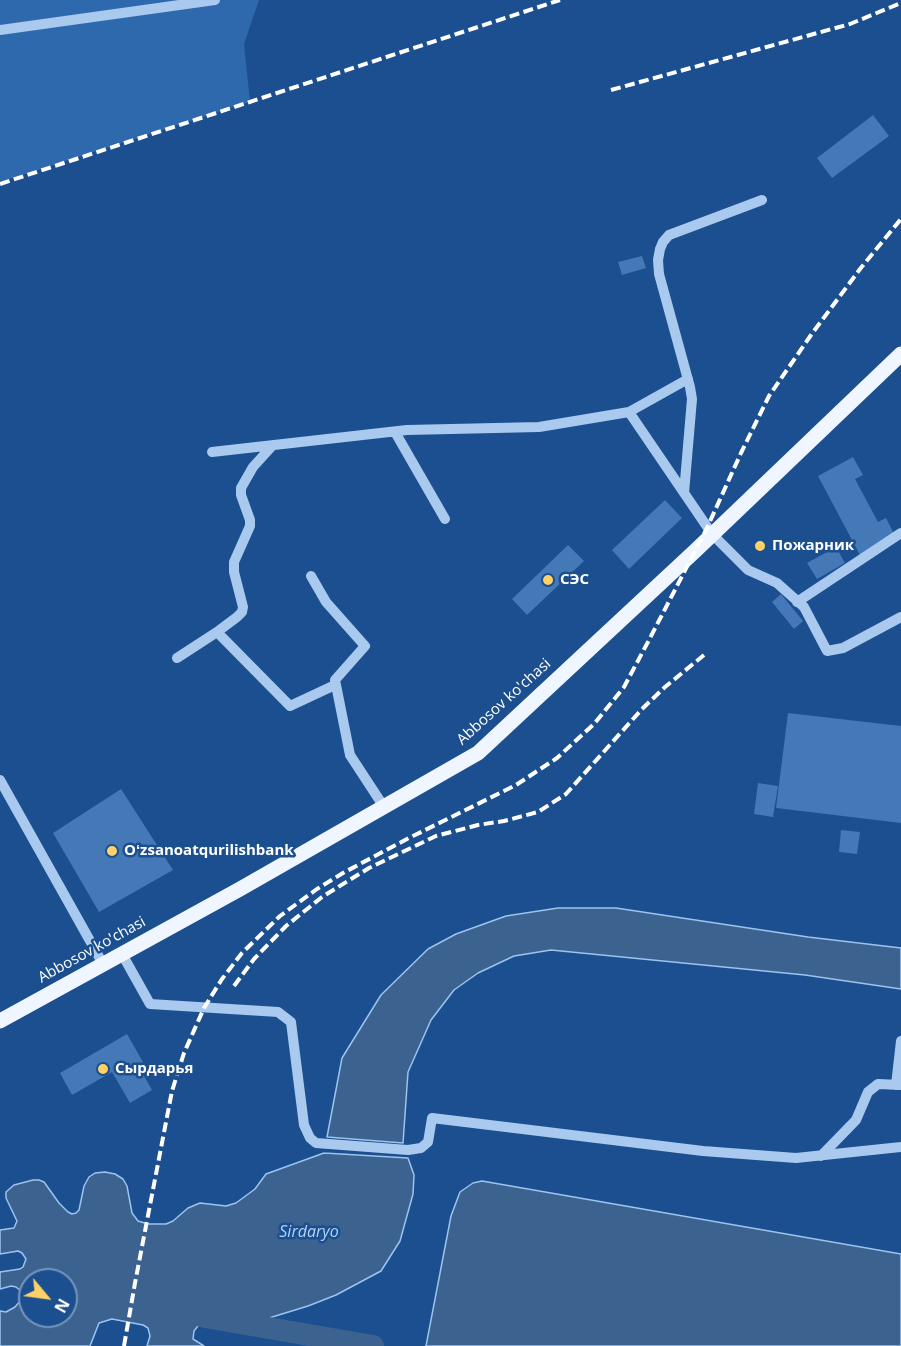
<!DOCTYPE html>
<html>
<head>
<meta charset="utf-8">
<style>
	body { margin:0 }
	#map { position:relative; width:901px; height:1346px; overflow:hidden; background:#1b4f8f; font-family:"Open Sans",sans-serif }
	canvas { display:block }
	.north { position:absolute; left:18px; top:1268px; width:60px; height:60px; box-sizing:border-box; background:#1b4f8f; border:2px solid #7695bc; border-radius:50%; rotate:119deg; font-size:16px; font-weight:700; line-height:24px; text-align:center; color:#fff }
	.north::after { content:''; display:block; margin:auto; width:21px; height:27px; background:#ffd166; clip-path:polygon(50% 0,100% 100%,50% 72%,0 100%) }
</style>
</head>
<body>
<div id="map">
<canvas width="901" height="1346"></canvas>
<div class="north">N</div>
</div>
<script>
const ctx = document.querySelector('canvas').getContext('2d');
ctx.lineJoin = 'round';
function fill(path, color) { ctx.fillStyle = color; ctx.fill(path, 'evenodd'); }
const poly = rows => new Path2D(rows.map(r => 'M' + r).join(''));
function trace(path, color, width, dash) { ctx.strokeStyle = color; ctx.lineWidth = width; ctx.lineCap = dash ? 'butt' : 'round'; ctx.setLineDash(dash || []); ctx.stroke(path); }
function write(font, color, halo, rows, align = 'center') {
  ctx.font = font + ' "Open Sans",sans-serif'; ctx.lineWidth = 5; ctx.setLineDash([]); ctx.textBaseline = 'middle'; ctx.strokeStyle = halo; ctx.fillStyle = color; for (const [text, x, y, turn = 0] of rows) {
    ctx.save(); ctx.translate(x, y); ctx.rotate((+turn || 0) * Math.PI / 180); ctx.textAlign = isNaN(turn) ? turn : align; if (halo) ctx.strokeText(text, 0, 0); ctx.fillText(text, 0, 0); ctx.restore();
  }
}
fill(poly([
	[0,0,259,0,244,44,250,102,0,182]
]), '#2e69ad');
const water = poly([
	[558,908,616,908,808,937,901,948,901,989,805,975,551,950,514,956,478,973,454,990,431,1020,408,1072,403,1143,327,1137,342,1058,381,995,428,949,456,934,506,916,558,908],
	[324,1153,408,1158,414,1175,413,1194,400,1241,381,1271,336,1295,308,1306,269,1318,243,1317,231,1313,220,1313,205,1317,194,1331,193,1339,204,1346,147,1346,150,1336,148,1328,143,1325,112,1319,99,1323,90,1346,0,1346,0,1311,6,1312,15,1307,21,1300,22,1292,16,1287,11,1286,0,1289,0,1272,20,1269,23,1267,26,1259,22,1253,18,1251,0,1254,0,1230,14,1228,17,1221,6,1198,6,1192,14,1185,33,1180,39,1180,44,1182,59,1203,68,1212,72,1214,76,1213,79,1210,84,1186,89,1177,95,1173,105,1172,115,1174,123,1179,127,1186,132,1213,138,1221,148,1224,166,1224,173,1221,188,1208,200,1203,226,1206,236,1203,255,1189,266,1174,324,1153],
	[30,1280,66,1280,66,1316,30,1316,30,1280],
	[482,1181,901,1254,901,1346,426,1346,451,1216,460,1192,473,1183,482,1181]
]);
fill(water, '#3c6290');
trace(water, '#9cc4f0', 1.5);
trace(poly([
	[177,1309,205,1317,373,1346]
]), '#3c6290', 22);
fill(poly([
	[873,115,889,136,832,178,817,158],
	[642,256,646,268,622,275,618,262],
	[853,457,863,475,855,479,878,522,886,518,895,536,860,555,818,476],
	[665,500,682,518,629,569,612,550],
	[568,545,584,561,527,615,512,599],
	[836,547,845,563,817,579,807,563],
	[781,594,803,621,794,629,772,602],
	[788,713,901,726,901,823,776,808],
	[758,783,778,786,773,817,754,814],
	[121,789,173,870,99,912,53,833],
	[841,830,860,832,857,854,839,852],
	[127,1034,143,1062,138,1065,152,1090,130,1103,112,1072,72,1095,60,1073]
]), '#4478b7');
trace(poly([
	[0,30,215,0],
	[629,412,712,534,748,570,777,583,804,607,827,651,843,648,901,617],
	[395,432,445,519],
	[212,452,407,430,539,427,629,412,688,379],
	[684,493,692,399,690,387,659,274,658,260,660,249,663,242,669,235,762,200],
	[311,576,326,602,365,646,335,680,350,755,384,807],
	[797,602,901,533],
	[217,632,237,617,242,612,243,607,234,572,234,562,250,526,250,520,241,495,241,488,253,467,273,445],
	[177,658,217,632,290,706,335,685],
	[0,780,103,964],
	[122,954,150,1004,278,1012,291,1022,304,1125,310,1138,316,1143,408,1150,421,1148,428,1142,432,1118,703,1151,796,1158,901,1147],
	[896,1085,901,1041],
	[821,1156,856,1120,868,1092,878,1084,901,1085]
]), '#a9c9ee', 10);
trace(poly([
	[0,1021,240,889,478,753,695,551,901,354]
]), '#f0f6ff', 15);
trace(poly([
	[611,90,850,24,901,3],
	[0,184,560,0],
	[234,986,254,959,286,926,322,897,369,868,436,836,478,825,504,821,538,812,566,794,642,709,665,687,704,655],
	[124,1346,135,1283,172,1091,184,1053,204,1008,222,979,242,953,280,916,317,889,343,873,407,839,516,785,557,758,594,724,624,687,649,640,707,528,741,453,769,396,811,335,860,269,901,219]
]), '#fff', 4, [10, 4.5]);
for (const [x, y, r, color] of [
	[760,546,6,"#ffd166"],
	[548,580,6,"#ffd166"],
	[112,851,6,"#ffd166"],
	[103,1069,6,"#ffd166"]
]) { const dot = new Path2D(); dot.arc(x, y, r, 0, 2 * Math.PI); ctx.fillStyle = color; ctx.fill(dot); trace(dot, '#1b4f8f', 2); }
write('bold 15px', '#fff', '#1b4f8f', [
	["Пожарник",772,546],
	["СЭС",560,580],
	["Oʻzsanoatqurilishbank",124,851],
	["Сырдарья",115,1069]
], 'left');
write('15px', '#fff', '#1b4f8f', [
	["Abbosov ko'chasi",504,702,-42],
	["Abbosov ko'chasi",92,950,-29]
]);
write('italic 16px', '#b5d3f5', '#1b4f8f', [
	["Sirdaryo",309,1232]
]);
</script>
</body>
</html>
